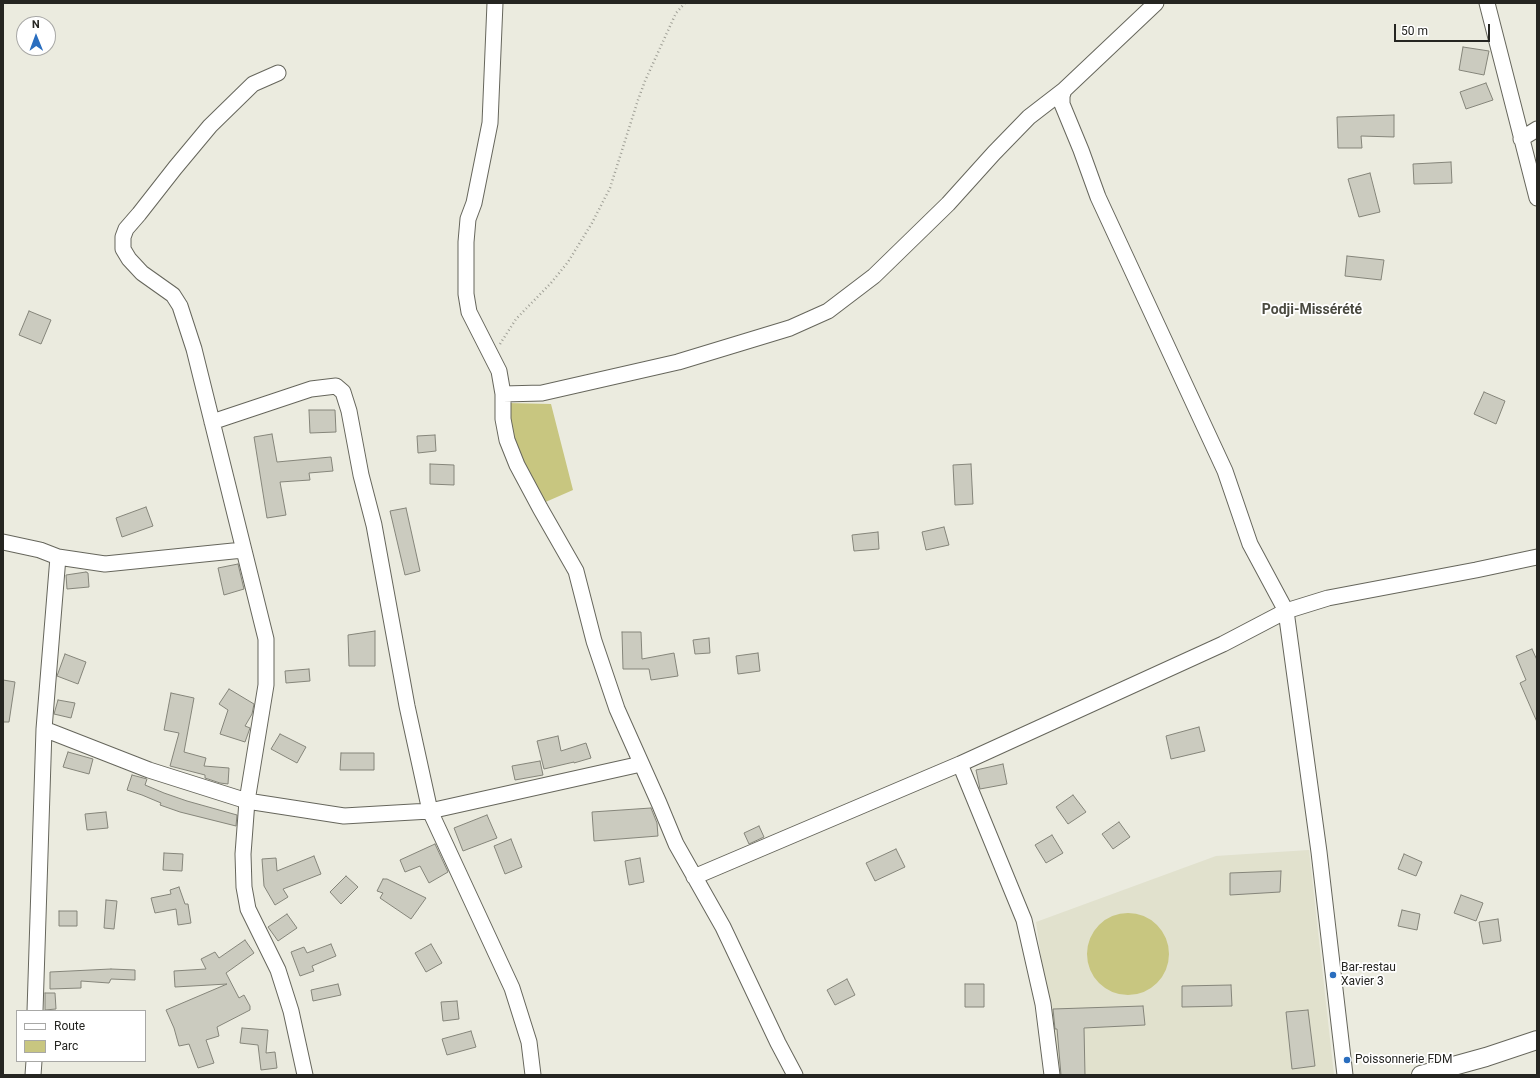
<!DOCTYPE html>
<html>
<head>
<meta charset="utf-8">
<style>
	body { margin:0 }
	#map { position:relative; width:1540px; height:1078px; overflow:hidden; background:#ebebdf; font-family:Roboto,sans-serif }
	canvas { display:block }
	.frame { position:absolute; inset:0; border:4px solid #252521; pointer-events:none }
	.legend { position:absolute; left:16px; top:1010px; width:130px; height:52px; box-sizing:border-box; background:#fff; border:1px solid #a8a8a6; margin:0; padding:5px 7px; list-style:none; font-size:12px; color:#252521 }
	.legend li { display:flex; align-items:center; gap:8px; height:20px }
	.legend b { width:20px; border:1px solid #a8a8a6 }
	.north { position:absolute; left:16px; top:16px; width:40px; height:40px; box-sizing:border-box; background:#fff; border:1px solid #a8a8a6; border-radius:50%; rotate:359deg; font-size:11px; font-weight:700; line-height:16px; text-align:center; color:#252521 }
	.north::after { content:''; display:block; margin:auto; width:14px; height:18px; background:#2a6ebf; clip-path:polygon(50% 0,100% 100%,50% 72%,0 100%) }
	.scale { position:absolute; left:1394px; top:24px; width:96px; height:18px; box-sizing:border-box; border:2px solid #252521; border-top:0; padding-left:5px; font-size:12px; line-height:14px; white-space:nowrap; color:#252521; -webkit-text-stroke:3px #fff; paint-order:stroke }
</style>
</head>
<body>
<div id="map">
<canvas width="1540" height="1078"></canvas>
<div class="frame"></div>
<ul class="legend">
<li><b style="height:5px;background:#fff"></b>Route</li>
<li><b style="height:11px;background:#c8c680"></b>Parc</li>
</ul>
<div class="north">N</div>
<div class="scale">50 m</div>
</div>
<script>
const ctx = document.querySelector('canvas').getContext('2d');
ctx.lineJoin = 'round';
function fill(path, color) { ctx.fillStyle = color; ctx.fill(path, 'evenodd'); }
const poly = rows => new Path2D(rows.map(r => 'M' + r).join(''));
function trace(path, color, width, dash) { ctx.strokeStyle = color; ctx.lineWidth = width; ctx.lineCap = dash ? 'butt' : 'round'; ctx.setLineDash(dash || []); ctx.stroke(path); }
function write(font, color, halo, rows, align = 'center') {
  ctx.font = font + ' Roboto,sans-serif'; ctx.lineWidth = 3.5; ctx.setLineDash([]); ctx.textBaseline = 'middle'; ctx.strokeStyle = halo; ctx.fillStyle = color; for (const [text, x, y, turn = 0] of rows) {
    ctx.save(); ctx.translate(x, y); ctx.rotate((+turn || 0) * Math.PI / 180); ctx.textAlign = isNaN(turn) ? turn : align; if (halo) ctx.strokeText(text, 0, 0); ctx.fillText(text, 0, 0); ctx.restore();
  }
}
fill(poly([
	[1309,850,1334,1075,1058,1075,1036,922,1216,856]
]), '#e1e1cd');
fill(poly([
	[507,403,551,404,573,490,541,504,512,442],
	'1087 954a41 41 0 1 1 82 0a41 41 0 1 1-82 0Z'
]), '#c8c680');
const building = poly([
	[1463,47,1489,51,1484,75,1459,70,1463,47],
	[1486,83,1493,100,1466,109,1460,92,1486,83],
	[1394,115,1394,137,1361,136,1362,148,1338,148,1337,117,1394,115],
	[1451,162,1452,183,1414,184,1413,164,1451,162],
	[1370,173,1380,212,1359,217,1348,179,1370,173],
	[1347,256,1384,260,1381,280,1345,276,1347,256],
	[29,311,51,320,41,344,19,335,29,311],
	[1484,392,1505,401,1496,424,1474,414,1484,392],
	[309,410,335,410,336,432,310,433,309,410],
	[272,434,277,462,331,457,333,471,309,473,310,480,280,482,286,515,267,518,254,437,272,434],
	[435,435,436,451,418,453,417,436,435,435],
	[430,464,454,465,454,485,430,484,430,464],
	[971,464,973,504,955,505,953,465,971,464],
	[146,507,153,526,122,537,116,518,146,507],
	[406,508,420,571,405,575,390,511,406,508],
	[944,527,949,545,926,550,922,532,944,527],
	[878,532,879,549,854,551,852,535,878,532],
	[238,564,244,589,224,595,218,568,238,564],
	[86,572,88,573,89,587,67,589,66,575,86,572],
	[375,631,375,666,349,666,348,635,375,631],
	[622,632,641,632,642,659,674,653,678,676,651,680,649,669,623,669,622,632],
	[709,638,710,653,695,654,693,640,709,638],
	[1532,649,1537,660,1537,722,1520,683,1526,680,1516,656,1532,649],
	[758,653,760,671,738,674,736,656,758,653],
	[65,654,86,662,78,684,57,676,65,654],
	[309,669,310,681,286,683,285,671,309,669],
	[3,680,15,682,9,722,3,722,3,680],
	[229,689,254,704,252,714,245,726,250,728,245,742,220,734,228,710,219,704,229,689],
	[171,693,194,698,184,752,206,758,204,766,229,768,228,784,220,783,205,778,205,775,170,766,179,733,164,730,171,693],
	[58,700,75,703,71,718,54,714,58,700],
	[1199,727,1205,751,1171,759,1166,736,1199,727],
	[280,734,306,747,297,763,271,749,280,734],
	[558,736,561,751,586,743,591,758,574,763,574,762,544,769,537,741,558,736],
	[68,752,93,759,89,774,63,767,68,752],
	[341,753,374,753,374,770,340,770,341,753],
	[540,761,543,775,515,780,512,766,540,761],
	[1003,764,1007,784,980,789,976,770,1003,764],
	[132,775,147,779,145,785,164,793,187,801,237,815,236,826,180,812,160,805,161,803,142,795,127,790,132,775],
	[1073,795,1086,812,1068,824,1056,807,1073,795],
	[651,808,657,823,658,836,594,841,592,812,651,808],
	[106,812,108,828,87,830,85,814,106,812],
	[487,815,497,838,463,851,454,828,487,815],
	[1119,822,1130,837,1113,849,1102,834,1119,822],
	[759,826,764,837,749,844,744,833,759,826],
	[1052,835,1063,853,1046,863,1035,845,1052,835],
	[511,839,522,867,505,874,494,846,511,839],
	[435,844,448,872,429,883,420,866,405,872,400,860,435,844],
	[896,849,905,867,875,881,866,863,896,849],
	[164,853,183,854,182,871,163,870,164,853],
	[1404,854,1422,862,1416,876,1398,869,1404,854],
	[314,856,321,874,283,889,288,897,275,905,264,886,262,859,276,858,277,871,314,856],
	[640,858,644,882,629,885,625,861,640,858],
	[1281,871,1280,892,1230,895,1230,873,1281,871],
	[346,876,358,887,341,904,330,892,346,876],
	[383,879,387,879,426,898,411,919,380,898,383,893,377,891,383,879],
	[179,887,185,904,188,904,191,923,178,925,176,909,155,913,151,898,171,894,170,890,179,887],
	[1461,895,1483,903,1476,921,1454,913,1461,895],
	[106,900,117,901,114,929,104,928,106,900],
	[1402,910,1420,914,1417,930,1398,926,1402,910],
	[59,911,77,911,77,926,59,926,59,911],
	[287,914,297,928,278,941,268,927,287,914],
	[1498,919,1501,941,1483,944,1479,922,1498,919],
	[245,940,254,953,226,973,239,998,244,995,250,1006,250,1010,217,1027,219,1036,206,1040,214,1063,198,1068,189,1044,179,1046,174,1028,166,1010,227,984,175,987,174,971,206,969,201,959,215,952,219,958,245,940],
	[331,944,336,956,312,966,314,971,300,976,291,952,304,947,307,953,331,944],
	[431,944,442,963,426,972,415,953,431,944],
	[111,969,135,970,135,980,111,979,109,983,81,981,81,988,50,989,50,972,111,969],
	[847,979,855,995,835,1005,827,990,847,979],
	[338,984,341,995,313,1001,311,990,338,984],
	[965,984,984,984,984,1007,965,1007,965,984],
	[1231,985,1232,1006,1182,1007,1182,986,1231,985],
	[45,993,55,993,56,1009,45,1010,45,993],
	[457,1001,459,1019,443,1021,441,1002,457,1001],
	[1143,1006,1145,1025,1084,1028,1085,1075,1061,1075,1057,1029,1055,1029,1053,1009,1143,1006],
	[1308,1010,1315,1066,1292,1069,1286,1012,1308,1010],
	[242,1028,268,1030,266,1053,275,1052,277,1068,261,1070,258,1045,240,1043,242,1028],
	[471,1031,476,1047,447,1055,442,1039,471,1031]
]);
fill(building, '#cbcbbf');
trace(building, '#85857a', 1);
const minor = poly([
	[495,3,490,123,474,203,468,219,466,242,466,294,469,312,499,371,503,394,503,419,507,440,517,465,540,508,576,571,594,641,617,709,659,803,676,844,723,927,778,1043,795,1075],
	[1156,3,1064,90,1062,96,1062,104,1081,150,1098,197,1225,471,1250,544,1286,611,1319,852,1345,1075],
	[1487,3,1537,198],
	[278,73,253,84,210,126,175,168,139,214,126,229,123,237,123,249,129,259,142,273,173,295,180,306,194,349,266,639,266,685,247,801,243,854,244,887,248,909,278,970,291,1011,305,1075],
	[1521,139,1537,129],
	[503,394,542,393,678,362,790,328,828,311,874,276,948,204,994,153,1029,117,1064,90],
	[212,422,311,389,336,386,343,392,349,411,361,475,374,525,407,706,430,811,512,988,529,1042,533,1075],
	[3,542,40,550,58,557,105,564,243,550],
	[44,729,149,770,247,801,344,816,430,811,641,764],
	[960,764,1024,920,1043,1004,1052,1075],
	[694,877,960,764,1223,644,1286,611,1328,598,1476,570,1537,557],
	[35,1011,44,729,58,557],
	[33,1075,34,1061]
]);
const tertiary = poly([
	[1421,1075,1486,1057,1537,1040]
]);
trace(minor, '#66665c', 17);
trace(tertiary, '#66665c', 20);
trace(poly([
	[500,344,516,319,551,283,568,262,592,223,610,188,638,100,645,81,676,13,685,3]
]), '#9f9f96', 2.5, [1, 3]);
trace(minor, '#fff', 15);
trace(tertiary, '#fff', 18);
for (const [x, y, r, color] of [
	[1333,975,4,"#2a6ebf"],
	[1347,1060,4,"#2a6ebf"]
]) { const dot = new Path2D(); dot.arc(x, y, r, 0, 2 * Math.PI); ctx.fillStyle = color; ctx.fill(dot); trace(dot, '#fff', 1.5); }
write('12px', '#252521', '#fff', [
	["Bar-restau",1341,968],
	["Xavier 3",1341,982],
	["Poissonnerie FDM",1355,1060]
], 'left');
write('bold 14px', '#4a4a40', '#fff', [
	["Podji-Missérété",1312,310]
]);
</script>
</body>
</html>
